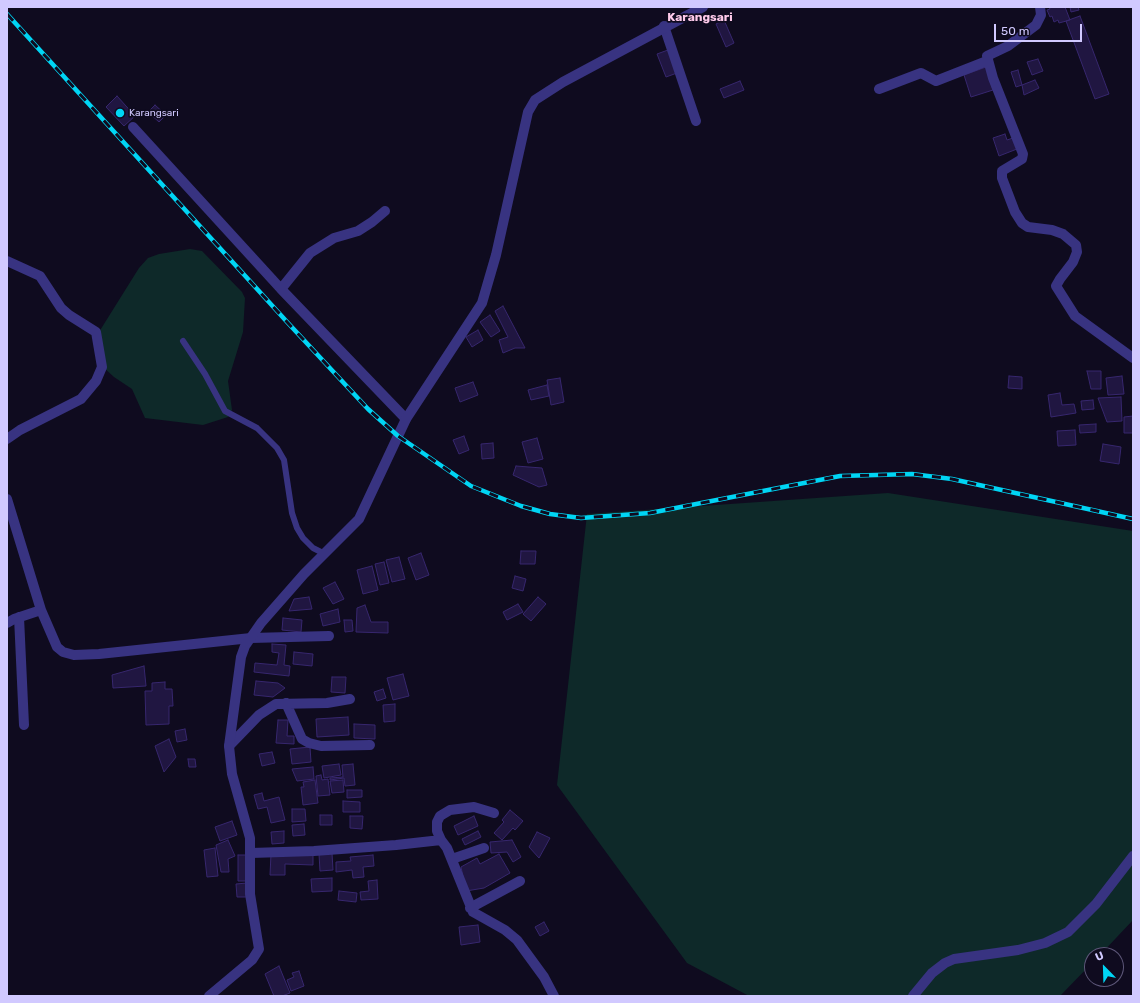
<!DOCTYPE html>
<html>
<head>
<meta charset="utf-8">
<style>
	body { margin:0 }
	#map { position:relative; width:1140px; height:1003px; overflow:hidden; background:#0f0b1f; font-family:Rubik,sans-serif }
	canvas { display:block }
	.frame { position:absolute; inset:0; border:8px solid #d1c9ff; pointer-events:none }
	.north { position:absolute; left:1084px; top:947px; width:40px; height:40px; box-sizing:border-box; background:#0f0b1f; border:1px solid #5d5779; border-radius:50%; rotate:337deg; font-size:11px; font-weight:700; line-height:16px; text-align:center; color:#d1c9ff }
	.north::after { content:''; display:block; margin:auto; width:14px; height:18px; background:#00d5f4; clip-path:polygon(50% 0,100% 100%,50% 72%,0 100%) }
	.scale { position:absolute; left:994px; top:24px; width:88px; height:18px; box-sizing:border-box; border:2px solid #d1c9ff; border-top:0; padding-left:5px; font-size:12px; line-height:14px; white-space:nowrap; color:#d1c9ff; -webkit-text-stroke:3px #0f0b1f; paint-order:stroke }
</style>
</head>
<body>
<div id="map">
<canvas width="1140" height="1003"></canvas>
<div class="frame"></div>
<div class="north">U</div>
<div class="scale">50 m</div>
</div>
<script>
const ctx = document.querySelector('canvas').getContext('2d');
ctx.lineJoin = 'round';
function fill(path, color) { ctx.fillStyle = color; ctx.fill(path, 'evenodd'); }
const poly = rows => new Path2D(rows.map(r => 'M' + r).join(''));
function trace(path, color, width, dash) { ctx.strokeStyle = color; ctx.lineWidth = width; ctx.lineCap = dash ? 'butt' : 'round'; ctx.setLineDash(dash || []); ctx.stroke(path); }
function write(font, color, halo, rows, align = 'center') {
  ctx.font = font + ' Rubik,sans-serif'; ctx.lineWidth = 3.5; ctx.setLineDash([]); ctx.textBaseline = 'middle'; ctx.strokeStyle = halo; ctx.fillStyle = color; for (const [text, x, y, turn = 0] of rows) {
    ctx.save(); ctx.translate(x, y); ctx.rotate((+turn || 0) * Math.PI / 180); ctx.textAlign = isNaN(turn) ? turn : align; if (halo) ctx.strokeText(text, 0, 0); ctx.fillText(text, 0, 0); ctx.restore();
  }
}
fill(poly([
	[190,249,202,251,242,292,245,298,243,332,228,381,232,410,228,417,203,425,145,418,132,389,114,377,103,367,99,332,139,268,148,258,159,254],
	[888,493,1133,531,1133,920,1100,955,1092,955,1092,963,1060,996,749,996,687,963,557,785,587,514]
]), '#0e2929');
const building = poly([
	[1049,7,1065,7,1070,20,1059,23,1058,20,1054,22,1052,16,1050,17,1047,10,1050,9,1049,7],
	[1070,7,1078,7,1079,10,1071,12,1070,7],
	[1080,16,1109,94,1095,99,1066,21,1080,16],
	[724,20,734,43,726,47,716,24,724,20],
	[668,50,677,73,666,77,657,54,668,50],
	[1038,59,1043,71,1032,75,1027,62,1038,59],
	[986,67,993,90,971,97,964,75,986,67],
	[1018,70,1022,85,1016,87,1011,72,1018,70],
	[1035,80,1039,88,1024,95,1022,85,1035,80],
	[740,81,744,90,724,98,720,89,740,81],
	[117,96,135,116,124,126,106,107,117,96],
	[155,105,166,115,159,122,148,112,155,105],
	[1005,134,1007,140,1013,138,1017,149,999,156,993,138,1005,134],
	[503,306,525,348,515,348,503,353,499,340,508,337,495,311,503,306],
	[490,315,500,331,491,337,480,322,490,315],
	[478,330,483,340,472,347,466,337,478,330],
	[1087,371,1101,371,1101,389,1091,389,1087,371],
	[1009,376,1022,377,1022,389,1008,388,1009,376],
	[1122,376,1124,394,1108,395,1106,378,1122,376],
	[560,378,564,402,551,405,547,380,560,378],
	[473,382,478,395,460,402,455,388,473,382],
	[547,385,549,396,531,400,528,390,547,385],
	[1060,393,1062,405,1074,404,1076,413,1051,417,1048,395,1060,393],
	[1121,397,1122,421,1107,422,1098,398,1121,397],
	[1093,400,1094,409,1082,410,1081,401,1093,400],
	[1133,416,1133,433,1124,433,1124,417,1133,416],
	[1096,424,1096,432,1080,433,1079,425,1096,424],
	[1075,430,1076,445,1058,446,1057,431,1075,430],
	[464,436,469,450,459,454,453,440,464,436],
	[537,438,543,459,528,463,522,442,537,438],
	[493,443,494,458,482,459,481,444,493,443],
	[1103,444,1121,447,1119,464,1100,461,1103,444],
	[516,466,542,468,547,485,539,487,513,475,516,466],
	[521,551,536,551,535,564,520,564,521,551],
	[421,553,429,575,416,580,408,558,421,553],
	[399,557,405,579,392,582,386,560,399,557],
	[384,562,389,583,380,585,375,564,384,562],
	[372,566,378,590,363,594,357,570,372,566],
	[515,576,526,579,523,591,512,588,515,576],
	[335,582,344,599,333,604,323,588,335,582],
	[309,597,312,609,289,611,294,599,309,597],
	[538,597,546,604,531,621,523,614,538,597],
	[518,604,523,612,507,620,503,612,518,604],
	[365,605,371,622,388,622,388,633,356,632,357,608,365,605],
	[338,609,340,622,323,626,320,614,338,609],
	[283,618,302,620,301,632,282,630,283,618],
	[344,620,352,620,353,631,345,632,344,620],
	[272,644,286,645,284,665,290,666,289,676,254,672,255,663,277,665,279,653,272,652,272,644],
	[294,652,313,654,312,666,293,664,294,652],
	[144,666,146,686,113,688,112,675,144,666],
	[403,674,409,696,393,700,387,678,403,674],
	[332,677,346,677,345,693,331,692,332,677],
	[256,681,278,683,285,688,273,697,254,695,256,681],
	[165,682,165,689,172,689,173,706,169,706,169,724,146,725,145,691,152,691,152,683,165,682],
	[383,689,386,698,377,701,374,692,383,689],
	[395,704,395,721,384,722,383,705,395,704],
	[348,717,349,735,317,737,316,719,348,717],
	[278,720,288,720,287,736,294,736,294,744,276,743,278,720],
	[354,724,375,725,375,739,354,738,354,724],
	[185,729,187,740,177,742,175,731,185,729],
	[169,739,176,757,164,772,155,746,169,739],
	[310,747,311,762,292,764,290,749,310,747],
	[272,752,275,763,262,766,259,754,272,752],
	[188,759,195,759,196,767,189,767,188,759],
	[339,764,341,775,324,778,322,766,339,764],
	[353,764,355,785,345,786,344,778,330,780,330,778,343,777,342,765,353,764],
	[313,767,314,779,297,781,292,769,313,767],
	[321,775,322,780,328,779,330,795,318,796,316,776,321,775],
	[315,780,318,803,303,805,301,787,304,787,303,782,315,780],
	[343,780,344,792,332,793,330,781,343,780],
	[347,790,362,790,362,797,347,798,347,790],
	[262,793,264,801,279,797,285,820,271,823,267,807,258,809,254,795,262,793],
	[343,801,360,802,360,812,343,812,343,801],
	[292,809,305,809,306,821,292,822,292,809],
	[510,810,523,821,515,830,513,828,502,840,494,833,504,822,502,820,510,810],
	[320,815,332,815,332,825,320,825,320,815],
	[350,816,363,816,362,829,350,828,350,816],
	[474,816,478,826,458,835,454,826,474,816],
	[232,821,237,835,220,841,215,827,232,821],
	[304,824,305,835,293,836,292,825,304,824],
	[284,831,284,843,272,844,271,832,284,831],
	[478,831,481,837,465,845,462,839,478,831],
	[537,832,550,838,539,858,529,847,537,832],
	[228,840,235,856,228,859,229,872,221,872,216,845,228,840],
	[512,840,521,857,513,862,507,852,491,853,490,842,512,840],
	[215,848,218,876,207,877,204,850,215,848],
	[332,853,333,870,320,871,319,854,332,853],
	[271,854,313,855,313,865,285,864,285,875,270,875,271,854],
	[499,854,510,873,484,888,466,891,461,867,477,858,480,864,499,854],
	[238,855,248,855,248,881,238,881,238,855],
	[373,855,374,866,363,867,364,877,353,878,352,870,336,872,336,862,351,861,350,857,373,855],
	[332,878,332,891,312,892,311,879,332,878],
	[377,880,378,899,361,900,360,892,369,891,368,881,377,880],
	[247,883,248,897,237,897,236,884,247,883],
	[339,891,357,893,356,902,338,900,339,891],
	[544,922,549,931,540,936,535,927,544,922],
	[478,925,480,942,461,945,459,927,478,925],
	[279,966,290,993,282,996,274,996,265,974,279,966],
	[299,971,304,986,291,991,287,980,294,977,292,973,299,971]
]);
fill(building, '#201641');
trace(building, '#37276e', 1);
trace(poly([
	[183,341,205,374,225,411,257,428,277,448,284,460,292,513,297,528,303,538,313,548,323,553]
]), '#383381', 6);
trace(poly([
	[1040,7,1041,15,1036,25,1008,46,987,56,993,78,1023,154,1022,159,1002,171,1002,178,1015,212,1022,223,1028,227,1052,230,1063,234,1076,245,1077,252,1073,262,1060,279,1056,286,1075,316,1133,358],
	[664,26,696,121],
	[879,89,921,73,936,81,987,61],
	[133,127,281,289,406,419],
	[7,261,40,276,61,308,69,315,96,332,102,367,96,381,81,399,20,430,7,439],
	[281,289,310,253,334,238,358,231,372,222,385,211],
	[7,499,41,610,57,647,63,652,74,655,99,654,251,638,329,636],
	[19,617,24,725],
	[7,623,14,619,41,610],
	[286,703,302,739,309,743,321,746,370,745],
	[229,746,259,715,276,704,327,703,350,699],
	[441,840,437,831,437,822,440,816,450,810,474,807,494,813],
	[251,853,314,851,396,845,441,840,447,848,473,912,505,930,517,940,544,977,554,996],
	[452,859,484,848],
	[470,908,520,881],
	[913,996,932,973,945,963,954,959,1018,950,1045,943,1068,932,1096,904,1133,856]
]), '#383381', 10);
trace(poly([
	[209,996,252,960,259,949,250,894,250,838,232,774,229,746,241,657,245,646,261,623,304,574,359,519,406,419,482,303,496,255,528,112,535,100,563,82,703,7]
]), '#383381', 10);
const rail = poly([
	[7,14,288,323,368,409,398,436,471,486,521,506,550,514,581,518,650,513,840,476,912,474,952,479,1133,519]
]);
trace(rail, '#00d5f4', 4.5);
trace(rail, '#0f0b1f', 3, [9]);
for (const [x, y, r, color] of [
	[120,113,5,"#00d5f4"]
]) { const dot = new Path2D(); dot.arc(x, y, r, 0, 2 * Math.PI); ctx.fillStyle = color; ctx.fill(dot); trace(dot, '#0f0b1f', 1.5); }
write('10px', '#d1c9ff', '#0f0b1f', [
	["Karangsari",129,113]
], 'left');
write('bold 12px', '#ffcbeb', '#0f0b1f', [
	["Karangsari",700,18]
]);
</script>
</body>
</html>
